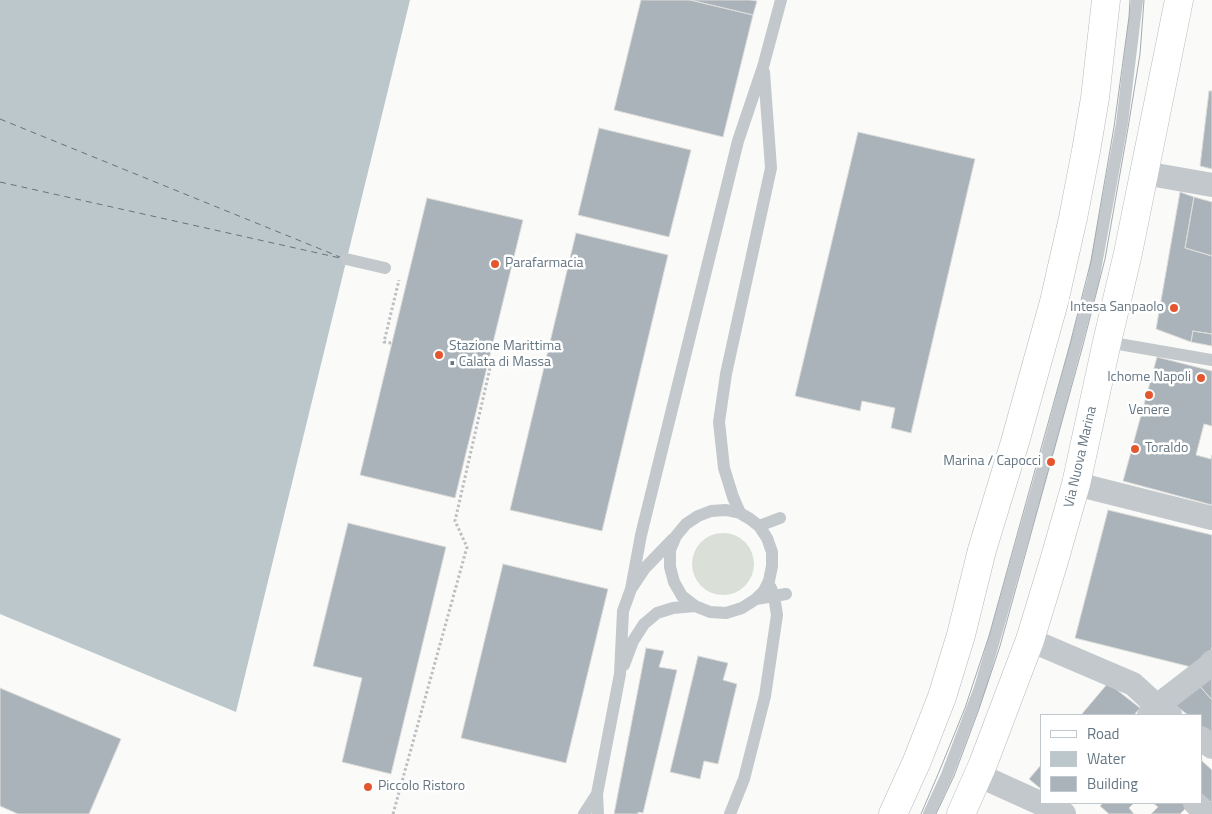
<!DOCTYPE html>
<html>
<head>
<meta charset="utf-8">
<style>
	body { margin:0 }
	#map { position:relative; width:1212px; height:814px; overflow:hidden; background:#fafaf8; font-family:"Titillium Web",sans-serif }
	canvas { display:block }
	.legend { position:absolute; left:1040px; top:714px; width:162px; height:90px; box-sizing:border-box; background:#fff; border:1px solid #c1c8cd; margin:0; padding:6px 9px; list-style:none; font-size:15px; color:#657683 }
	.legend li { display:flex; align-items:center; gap:10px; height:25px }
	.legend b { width:25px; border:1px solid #c1c8cd }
</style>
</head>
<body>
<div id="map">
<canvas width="1212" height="814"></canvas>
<ul class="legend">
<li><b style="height:6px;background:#fff"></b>Road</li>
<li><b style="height:14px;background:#bbc7cb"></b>Water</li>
<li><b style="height:14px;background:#aab3b9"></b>Building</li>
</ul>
</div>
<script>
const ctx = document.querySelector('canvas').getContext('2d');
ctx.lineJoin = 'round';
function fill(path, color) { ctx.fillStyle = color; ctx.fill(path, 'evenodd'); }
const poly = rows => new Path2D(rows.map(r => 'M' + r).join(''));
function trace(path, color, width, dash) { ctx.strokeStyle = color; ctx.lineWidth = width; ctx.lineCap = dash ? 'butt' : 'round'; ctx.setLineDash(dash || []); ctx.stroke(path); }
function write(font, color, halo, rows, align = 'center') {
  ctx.font = font + ' "Titillium Web",sans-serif'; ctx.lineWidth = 5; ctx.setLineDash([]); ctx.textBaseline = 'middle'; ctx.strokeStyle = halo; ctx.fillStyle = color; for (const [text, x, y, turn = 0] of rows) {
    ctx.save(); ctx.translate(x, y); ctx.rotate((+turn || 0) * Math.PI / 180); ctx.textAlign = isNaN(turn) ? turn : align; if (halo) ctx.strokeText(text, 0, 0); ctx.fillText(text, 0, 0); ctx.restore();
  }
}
fill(poly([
	'692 564a31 31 0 1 1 62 0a31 31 0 1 1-62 0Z'
]), '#dadfd7');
fill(poly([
	[0,0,410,0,236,712,0,614]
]), '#bbc7cb');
trace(poly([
	[0,119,340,257],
	[0,182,340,258]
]), '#60757c', 1, [6, 5]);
const building = poly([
	[641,0,690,0,753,15,723,137,614,110,641,0],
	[690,0,750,0,757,1,753,15,690,0],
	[1209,91,1212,91,1212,169,1200,166,1209,91],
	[599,128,691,150,669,237,578,215,599,128],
	[858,132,975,159,911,433,891,428,895,408,862,401,860,411,795,396,858,132],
	[1180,192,1194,197,1185,248,1212,256,1212,334,1193,331,1191,342,1156,329,1180,192],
	[1194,197,1212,202,1212,256,1185,248,1194,197],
	[427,198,523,220,455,498,360,475,427,198],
	[576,233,668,255,602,531,510,510,576,233],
	[1193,331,1212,334,1212,346,1191,342,1193,331],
	[1157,357,1212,371,1212,426,1204,424,1196,455,1211,459,1212,455,1212,505,1123,481,1157,357],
	[1108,510,1212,535,1212,647,1209,660,1199,669,1075,638,1108,510],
	[348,523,446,547,391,774,342,762,362,678,313,666,348,523],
	[503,564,608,589,566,763,461,738,503,564],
	[646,648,664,651,659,667,677,670,643,813,638,812,638,814,614,814,646,648],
	[698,656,728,663,723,680,737,684,718,764,704,761,700,779,670,772,698,656],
	[1212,669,1212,700,1197,683,1212,669],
	[1108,683,1140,708,1134,715,1081,715,1108,683],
	[1197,683,1212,700,1212,735,1201,726,1201,715,1188,715,1176,706,1197,683],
	[0,688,121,739,89,814,18,814,0,806,0,688],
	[1201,760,1212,770,1212,801,1209,805,1201,797,1201,760],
	[1041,765,1041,789,1029,779,1041,765],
	[1103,803,1134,803,1129,808,1134,814,1109,814,1100,806,1103,803],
	[1153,803,1183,803,1187,807,1180,814,1151,814,1158,807,1153,803]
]);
fill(building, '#aab3b9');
trace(building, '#dcdcda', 1);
const primary = poly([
	[893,814,917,761,942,697,961,635,982,550,1015,442,1054,302,1073,218,1086,151,1095,98,1106,0],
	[961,814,983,764,1030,640,1054,561,1076,484,1107,342,1128,253,1179,0]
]);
trace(primary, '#b5babe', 29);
trace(poly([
	[391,343,384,342,399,280],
	[393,814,467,547,455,521,490,368,487,367]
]), '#bbbfc2', 3, [2.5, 2.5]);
trace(poly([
	[346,259,385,268],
	[1107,342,1212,360],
	[740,513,733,497,724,468,719,422,726,374,771,168,764,72],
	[759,526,780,518],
	[631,589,641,535,657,470,738,141,763,67,781,0],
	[756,599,764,591,769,581,772,566,772,552,767,538,759,526,750,519,740,513,726,510,711,511,698,516,686,524,676,536,670,550,670,567,674,582,682,596,695,606,710,612,726,613,742,608,756,599,786,594],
	[624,665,633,641,644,624,657,613,673,608,695,606],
	[584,814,597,794],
	[598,814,597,794,620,674,623,611,631,589,645,568,673,539],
	[730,814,744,779,765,696,777,615,774,596,771,588],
	[929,814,947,775,980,688,997,630,1046,457,1093,281,1122,123,1137,0]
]), '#c3c8cc', 12);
trace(poly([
	[1144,173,1212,185],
	[1076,484,1212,518],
	[1030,640,1133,684,1157,706,1170,715],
	[1149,715,1157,706,1209,666,1212,662],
	[1201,738,1212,747],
	[978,775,1064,814],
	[1195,803,1207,814]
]), '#c3c8cc', 24);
trace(primary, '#fff', 28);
trace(poly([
	[921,814,939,772,965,708,989,636,1070,344,1091,261,1099,214,1114,127,1129,17,1130,0],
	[936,814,954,776,979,709,1000,646,1083,345,1105,259,1128,128,1140,54,1144,0]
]), '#a2aab0', 1);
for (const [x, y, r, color] of [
	[495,264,5,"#e4572e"],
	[1174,308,5,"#e4572e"],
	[439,355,5,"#e4572e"],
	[1201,378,5,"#e4572e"],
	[1149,395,5,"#e4572e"],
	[1135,449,5,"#e4572e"],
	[1051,462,5,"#e4572e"],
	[368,787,5,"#e4572e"]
]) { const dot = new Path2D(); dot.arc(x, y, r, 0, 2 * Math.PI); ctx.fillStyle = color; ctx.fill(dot); trace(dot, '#fff', 2); }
write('14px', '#657683', '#fff', [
	["Parafarmacia",505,264],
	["Intesa Sanpaolo",1164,308,"right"],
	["Stazione Marittima",449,347],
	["• Calata di Massa",449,363],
	["Ichome Napoli",1191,378,"right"],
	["Venere",1149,411,"center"],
	["Toraldo",1145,449],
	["Marina / Capocci",1041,462,"right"],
	["Piccolo Ristoro",378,787]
], 'left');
write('14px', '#657683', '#fff', [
	["Via Nuova Marina",1081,457,-77]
]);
</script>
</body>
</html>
